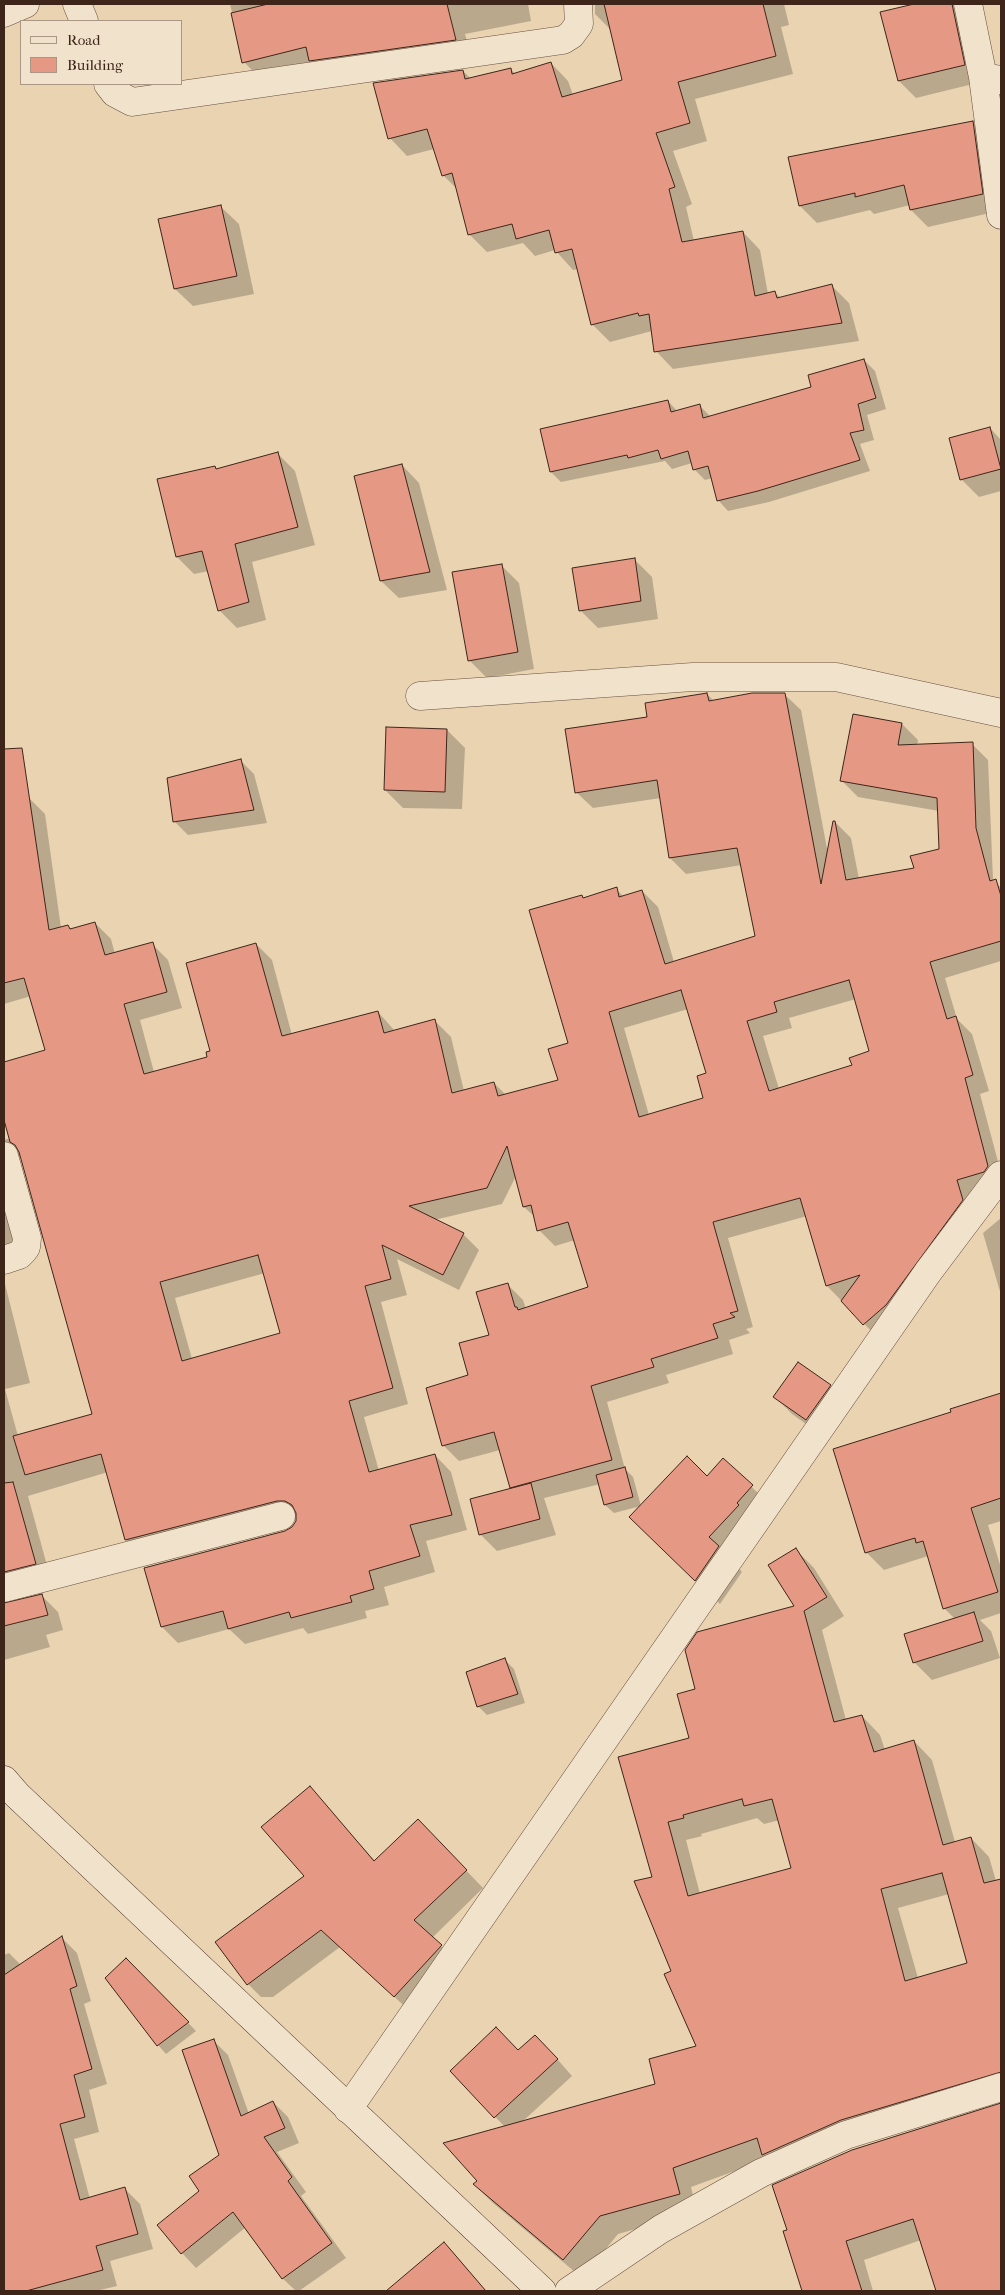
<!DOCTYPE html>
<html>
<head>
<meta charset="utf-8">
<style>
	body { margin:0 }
	#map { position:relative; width:1005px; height:2295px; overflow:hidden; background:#e9d3b1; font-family:"IM FELL French Canon",serif }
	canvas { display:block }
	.frame { position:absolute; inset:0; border:5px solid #3e251a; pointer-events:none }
	.legend { position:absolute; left:20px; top:20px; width:162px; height:65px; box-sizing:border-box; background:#f1e2cc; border:1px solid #a99685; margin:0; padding:6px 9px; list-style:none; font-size:15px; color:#3e251a }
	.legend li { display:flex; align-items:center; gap:10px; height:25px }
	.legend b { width:25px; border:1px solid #a99685 }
</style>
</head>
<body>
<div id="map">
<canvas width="1005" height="2295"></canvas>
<div class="frame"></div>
<ul class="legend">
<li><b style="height:6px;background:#f1e2cc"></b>Road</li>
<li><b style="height:14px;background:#e59883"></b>Building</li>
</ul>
</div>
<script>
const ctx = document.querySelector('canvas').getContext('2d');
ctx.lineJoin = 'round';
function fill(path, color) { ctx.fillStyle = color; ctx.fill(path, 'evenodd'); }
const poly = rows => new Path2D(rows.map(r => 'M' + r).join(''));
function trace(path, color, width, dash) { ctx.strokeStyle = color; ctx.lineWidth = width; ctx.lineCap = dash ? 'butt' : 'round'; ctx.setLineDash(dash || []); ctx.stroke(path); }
fill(poly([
	[230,4,528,4,531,21,465,34,471,55,259,77,244,62],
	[595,4,784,4,789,25,781,27,793,74,695,99,707,141,673,151,692,204,686,207,694,241,743,232,760,250,768,294,775,293,781,298,832,286,849,303,859,341,673,369,656,351,652,331,610,342,592,324,579,269,573,270,555,250,535,256,523,243,487,252,470,235,458,190,443,175,434,149,407,156,390,138,463,71,471,79,511,69,515,74,551,63,568,81,573,95,624,81,611,30,595,14],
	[916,4,966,4,981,82,916,98,899,81],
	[973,123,990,140,999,211,928,227,911,210,910,205,874,214,870,210,817,223,800,206],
	[221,207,239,224,254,294,193,306,175,289],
	[864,360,875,371,886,409,867,415,874,440,860,444,870,471,769,502,728,511,718,500,713,478,705,480,694,469,692,463,672,469,665,461,561,482,551,472,668,401,678,412,700,406,711,417,813,388],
	[990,428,1001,440,1001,491,979,497,961,479],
	[277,453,295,471,315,545,252,562,266,620,237,628,219,610,209,571,194,574,177,557,215,467,218,470],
	[402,465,419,483,447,590,399,598,381,581],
	[634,559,652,577,658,619,598,628,580,610],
	[501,565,519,583,534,669,487,678,469,660],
	[707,694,714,701,784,694,801,710,828,854,835,822,851,838,859,879,915,869,940,850,939,811,858,797,842,781,902,724,918,740,917,746,972,744,988,760,993,879,1001,888,1001,961,945,978,957,1019,972,1034,989,1091,980,1094,1001,1173,880,1340,827,1286,807,1216,728,1238,753,1327,746,1329,750,1333,729,1340,733,1354,666,1375,669,1383,607,1402,625,1469,633,1477,641,1506,614,1513,605,1505,600,1484,544,1498,556,1535,497,1551,481,1535,471,1500,513,1489,500,1450,459,1461,443,1445,469,1376,491,1336,507,1284,523,1300,526,1309,589,1288,575,1240,555,1246,539,1230,535,1217,524,1207,516,1176,502,1204,434,1220,463,1234,479,1250,459,1290,397,1259,407,1295,381,1302,408,1404,364,1417,379,1471,435,1455,451,1472,467,1530,426,1541,435,1572,384,1587,389,1605,365,1611,367,1618,308,1634,303,1628,245,1644,229,1629,178,1643,162,1627,292,1528,297,1521,297,1517,142,1556,126,1540,108,1472,28,1496,51,1580,5,1600,5,1604,42,1596,58,1612,63,1630,46,1635,50,1647,4,1660,4,1280,30,1383,5,1389,18,1436,93,1415,22,1157,16,1157,24,1245,4,1250,4,1140,10,1138,4,1115,4,1063,46,1051,31,996,4,1004,4,802,29,798,45,814,61,928,68,926,72,930,95,923,111,939,115,954,152,944,168,960,182,1008,140,1020,154,1072,209,1058,256,944,272,960,292,1035,378,1012,395,1031,435,1021,451,1037,464,1091,494,1083,506,1095,559,1081,569,1044,582,896,584,899,616,889,624,897,642,891,658,907,674,962,756,937,742,865,686,874,670,858,661,798,593,808,576,792,648,718],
	[856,999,870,1052,853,1066,779,1089,763,1036,792,1028,789,1018],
	[688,1009,708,1074,705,1099,649,1115,624,1028],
	[265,1273,282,1334,192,1359,175,1298],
	[447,730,465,748,462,809,403,808,385,790],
	[241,761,254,774,267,823,188,835,174,821],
	[1001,1218,1001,1295,983,1233],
	[830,1386,847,1404,824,1437,792,1414,775,1397],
	[1001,1394,1001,1521,988,1525,1001,1568,1001,1613,980,1620,991,1631,1000,1658,932,1680,914,1662,955,1619,944,1608,928,1556,884,1570,866,1552,952,1413,951,1410],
	[723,1460,776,1510,732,1561,742,1572,720,1604,654,1541],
	[796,1550,814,1568,844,1616,822,1630,846,1720,862,1716,880,1735,885,1750,914,1741,932,1760,955,1842,971,1838,989,1857,996,1881,1001,1880,1001,2095,768,2159,691,2187,697,2212,618,2234,582,2278,493,2203,474,2184,478,2181,505,2127,452,2072,518,2052,551,2052,572,2076,522,2122,657,2084,697,2047,673,1971,653,1877,620,1758,690,1739,696,1690,796,1607],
	[757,1818,764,1824,780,1820,793,1869,700,1894,686,1840,702,1836,701,1834],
	[949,1894,968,1964,918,1978,898,1908],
	[505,1660,514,1669,525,1703,487,1715,478,1706],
	[309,1787,375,1861,435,1838,483,1888,432,1938,459,1963,413,2014,340,1947,273,1997,261,1997,243,1979,306,1876],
	[62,1938,77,1953,91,2001,84,2004,107,2084,89,2090,99,2132,74,2139,90,2199,125,2189,140,2204,153,2249,110,2261,117,2286,96,2291,4,2291,4,1955,9,1953,21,1965],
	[126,1960,196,2031,166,2054,158,2045],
	[213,2040,228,2055,249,2114,273,2102,288,2117,299,2143,277,2152,306,2192,301,2196,346,2258,299,2291,296,2291,282,2278,246,2227,196,2268,182,2253,201,2191,220,2156],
	[1001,2105,1001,2291,931,2291,937,2289,921,2240,864,2260,873,2291,804,2291,785,2232,789,2231,852,2151],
	[444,2244,458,2258,486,2291,414,2291,403,2279]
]), '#0003');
const building = poly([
	[268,4,447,4,456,40,309,61,306,47,242,63,231,13,268,4],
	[604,4,763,4,776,56,678,82,690,123,656,133,675,187,669,189,682,242,743,231,755,296,775,291,777,298,832,284,842,323,654,352,649,314,639,316,638,313,591,325,572,249,555,253,549,230,516,239,512,224,468,235,452,173,442,176,427,129,388,139,373,83,463,70,465,79,511,68,512,74,551,62,562,97,622,80,604,4],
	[914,4,952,4,965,65,898,81,880,12,914,4],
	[973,121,983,194,910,210,904,185,855,197,855,193,799,206,788,157,973,121],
	[221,205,237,276,174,289,158,219,221,205],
	[864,359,876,398,858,404,864,430,850,433,860,460,758,491,717,501,708,466,693,470,688,451,661,459,658,450,628,458,627,455,550,472,540,429,668,400,671,412,700,404,703,418,811,387,808,375,864,359],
	[990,427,1001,469,960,480,949,438,990,427],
	[278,452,298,527,235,544,249,602,218,611,202,551,176,557,157,479,215,466,216,469,278,452],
	[402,464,430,572,380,581,354,476,402,464],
	[635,558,641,601,579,611,572,568,635,558],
	[502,564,518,652,468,661,452,572,502,564],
	[707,693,709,701,752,693,785,693,821,884,833,821,835,821,846,880,914,868,910,856,939,849,937,798,840,781,853,714,902,723,898,745,973,742,976,828,990,881,996,879,1001,896,1001,941,930,962,947,1019,956,1016,973,1075,965,1078,988,1166,984,1172,957,1180,963,1200,886,1305,863,1325,841,1301,860,1275,826,1286,800,1198,713,1222,738,1311,730,1313,735,1317,713,1324,718,1338,651,1359,654,1367,591,1386,612,1460,510,1488,494,1432,442,1446,426,1388,468,1375,459,1343,489,1335,476,1292,508,1283,515,1307,517,1307,518,1310,588,1287,568,1222,537,1231,531,1205,523,1207,507,1146,487,1188,409,1206,464,1233,443,1275,382,1245,391,1279,365,1286,393,1388,349,1401,369,1472,435,1454,452,1515,410,1525,420,1556,369,1571,374,1589,350,1596,352,1602,291,1618,289,1612,228,1629,223,1611,161,1627,144,1568,285,1531,292,1527,296,1521,296,1513,292,1505,285,1501,277,1501,125,1540,101,1454,25,1475,13,1436,92,1414,19,1152,15,1145,10,1142,4,1120,4,1062,45,1050,24,978,4,983,4,749,22,748,49,930,68,925,70,929,95,922,105,955,153,942,167,992,124,1004,144,1074,207,1057,206,1052,210,1051,186,963,256,943,282,1036,378,1011,384,1033,435,1019,452,1093,494,1082,498,1096,558,1080,548,1049,568,1043,529,910,582,895,583,898,617,887,619,897,642,890,665,964,755,936,737,848,669,858,657,780,575,793,565,729,647,717,645,703,707,693],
	[849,980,869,1051,849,1058,852,1065,769,1091,747,1021,777,1012,774,1002,849,980],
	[681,990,706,1073,697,1076,703,1098,639,1117,609,1012,681,990],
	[258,1255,280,1333,182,1361,160,1282,258,1255],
	[386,727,447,729,445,792,384,790,386,727],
	[241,759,254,810,173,822,167,778,241,759],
	[798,1362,831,1385,806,1420,773,1397,798,1362],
	[1001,1393,1001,1498,971,1508,998,1592,943,1609,923,1541,916,1543,915,1538,865,1553,833,1449,951,1412,950,1409,1001,1393],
	[687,1456,707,1476,723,1458,753,1485,737,1503,739,1505,709,1537,719,1546,695,1581,629,1517,687,1456],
	[625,1467,633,1497,604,1505,596,1475,625,1467],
	[13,1482,36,1564,4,1572,4,1483,13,1482],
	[531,1483,540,1519,479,1535,470,1499,531,1483],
	[796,1548,827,1597,804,1611,834,1722,862,1715,874,1752,914,1740,943,1845,971,1837,984,1883,1001,1879,1001,2072,841,2120,762,2155,757,2138,673,2168,680,2194,600,2216,563,2260,473,2184,477,2181,443,2143,655,2084,649,2059,696,2046,664,1974,671,1971,634,1881,652,1877,618,1757,689,1738,677,1694,695,1689,685,1650,697,1632,794,1606,768,1565,796,1548],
	[742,1799,744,1806,772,1799,791,1868,688,1896,668,1822,684,1818,683,1815,742,1799],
	[942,1873,967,1963,905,1981,881,1889,942,1873],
	[42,1594,48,1615,4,1626,4,1603,42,1594],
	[974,1612,983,1641,913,1663,904,1634,974,1612],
	[505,1658,518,1694,477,1707,466,1672,505,1658],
	[310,1786,374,1861,418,1819,467,1870,414,1920,442,1945,394,1997,321,1930,247,1985,215,1942,304,1876,261,1827,310,1786],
	[62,1936,77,1986,70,1989,92,2069,74,2075,85,2117,60,2124,80,2200,125,2187,138,2234,96,2246,103,2270,26,2291,4,2291,4,1975,62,1936],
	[126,1958,189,2022,157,2046,105,1978,126,1958],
	[496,2027,518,2050,535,2035,558,2059,494,2118,450,2071,496,2027],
	[214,2039,241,2116,273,2101,285,2128,264,2137,292,2177,288,2181,332,2243,282,2279,233,2212,181,2254,157,2225,199,2191,189,2176,219,2155,182,2050,214,2039],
	[1001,2103,1001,2291,936,2291,913,2219,846,2241,862,2291,802,2291,783,2231,787,2230,772,2185,852,2150,1001,2103],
	[444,2242,486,2291,386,2291,444,2242]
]);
fill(building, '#e59883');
trace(building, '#3e251a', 1);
const street = poly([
	[77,4,84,21],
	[968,4,983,77,1001,80],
	[4,13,25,4],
	[983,77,1001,215],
	[108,84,115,93,132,102,563,40,571,35,579,24,578,4],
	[420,696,693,677,836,677,1001,713],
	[4,1156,27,1238,26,1247,23,1251,19,1255,4,1260],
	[4,1588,281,1516],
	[348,2109,928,1272,1001,1175],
	[569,2291,661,2229,761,2173,846,2135,1001,2087]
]);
const secondary = poly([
	[4,1780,17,1795,542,2291]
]);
trace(street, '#695040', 29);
trace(secondary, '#3e251a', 29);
trace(street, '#f1e2cc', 28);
trace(secondary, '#f1e2cc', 28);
</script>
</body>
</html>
